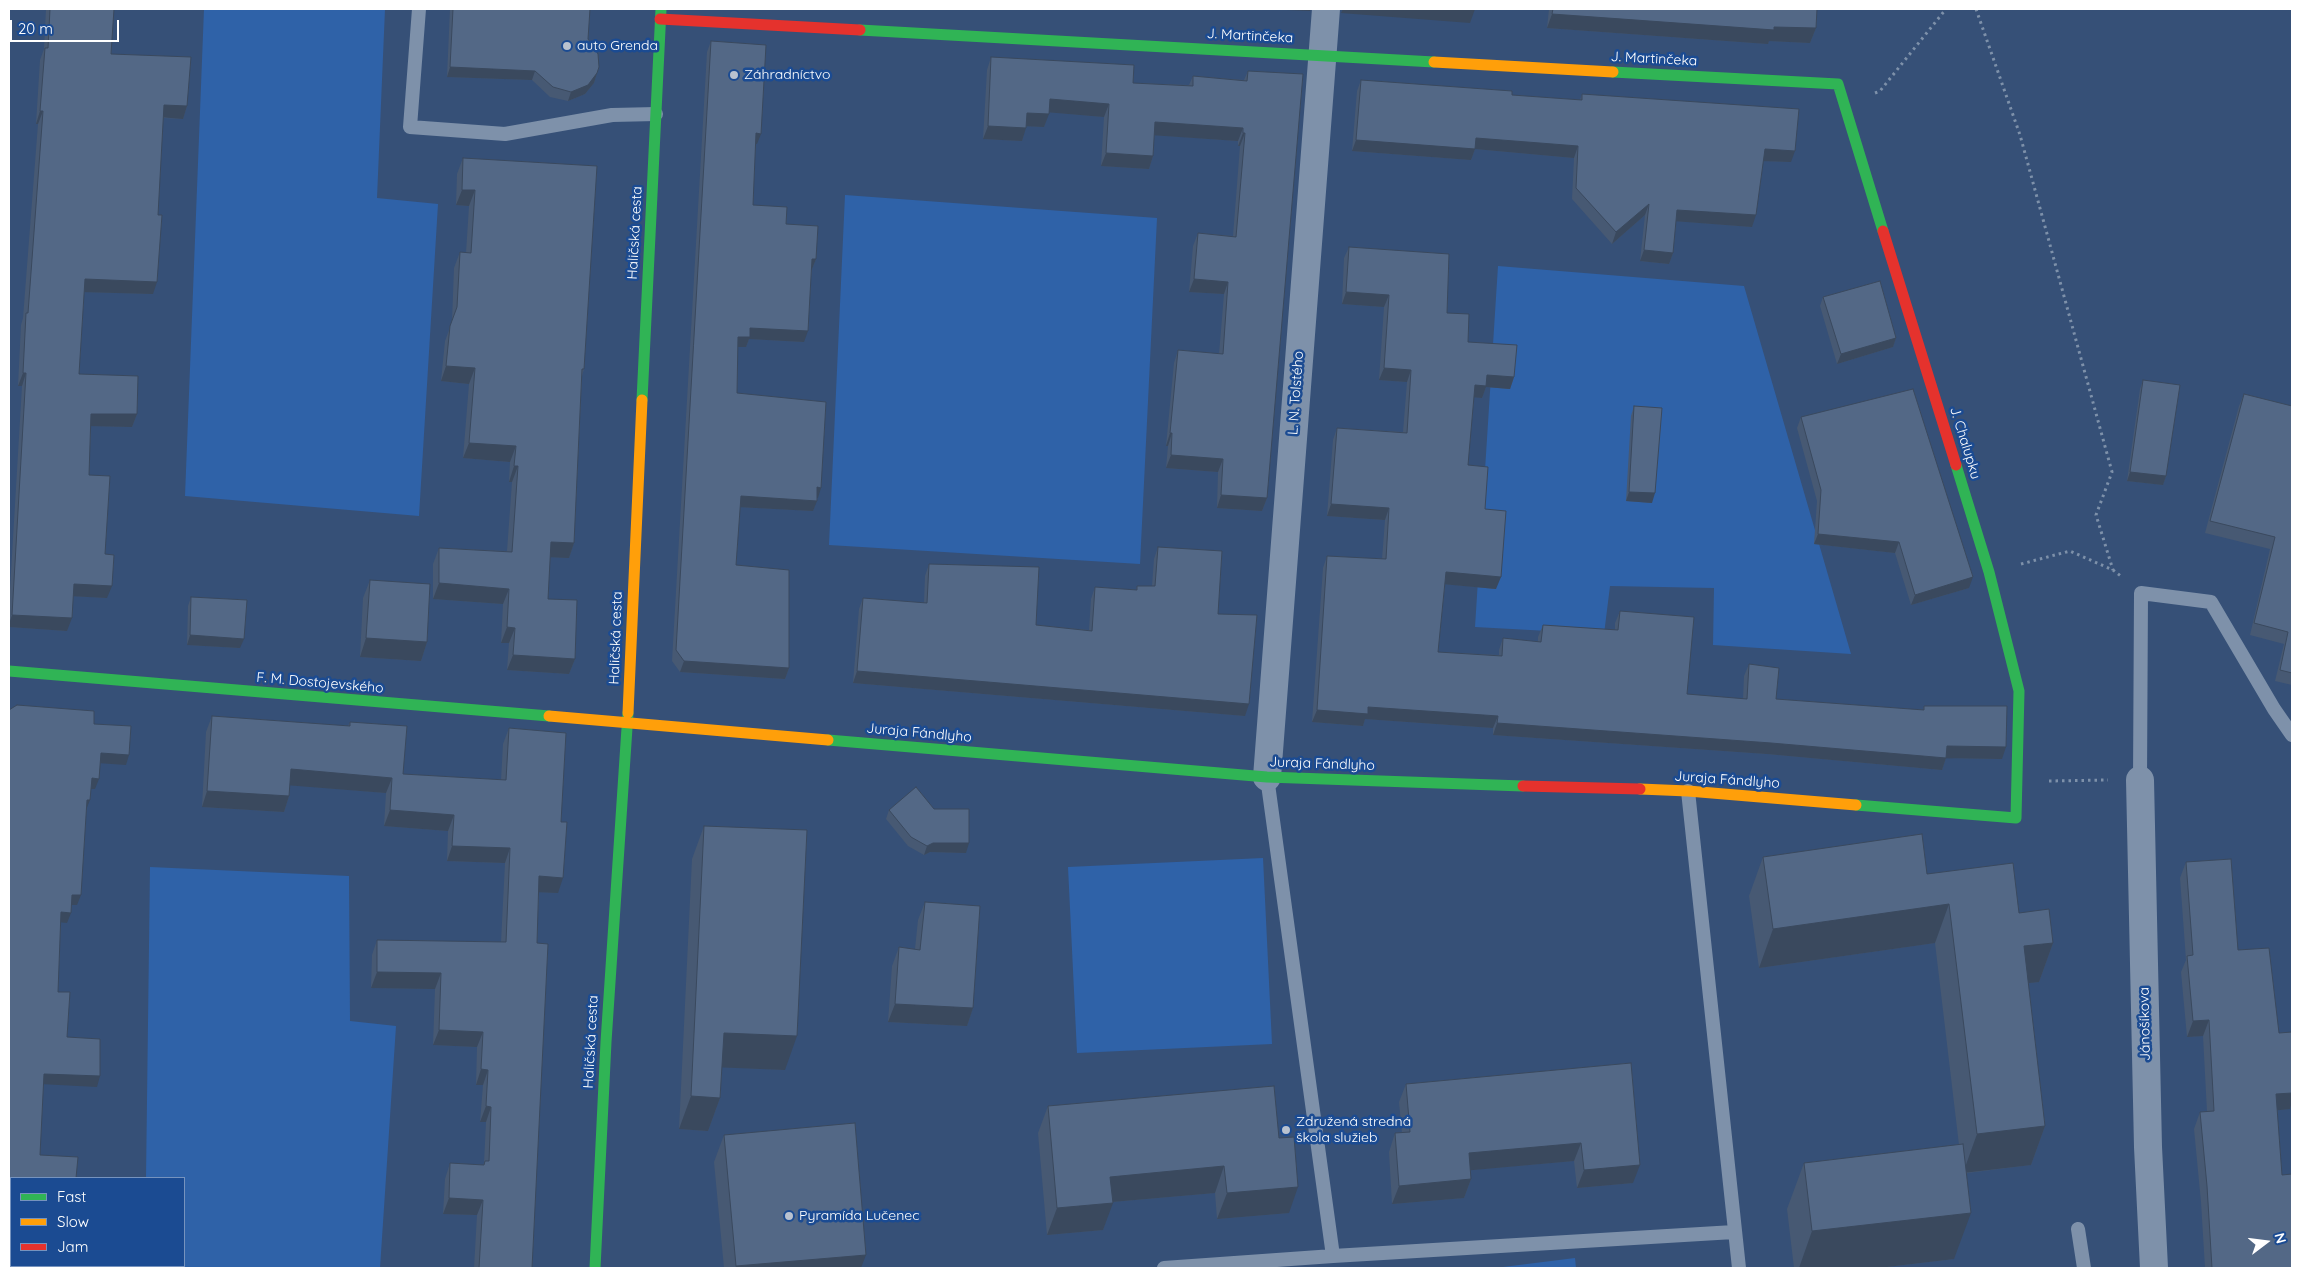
<!DOCTYPE html>
<html>
<head>
<meta charset="utf-8">
<style>
	body { margin:0 }
	#map { position:relative; width:2301px; height:1277px; overflow:hidden; background:#365077; font-family:Quicksand,sans-serif }
	canvas { display:block }
	.frame { position:absolute; inset:0; border:10px solid #fff; pointer-events:none }
	.legend { position:absolute; left:10px; top:1177px; width:175px; height:90px; box-sizing:border-box; background:#1b4b92; border:1px solid #7693be; margin:0; padding:6px 9px; list-style:none; font-size:15px; color:#fff }
	.legend li { display:flex; align-items:center; gap:10px; height:25px }
	.legend b { width:25px; border:1px solid #7693be }
	.north { position:absolute; left:2241px; top:1217px; width:50px; height:50px; -webkit-text-stroke:4px #1b4b92; paint-order:stroke; rotate:75deg; font-size:14px; font-weight:700; line-height:20px; text-align:center; color:#fff }
	.north::after { content:''; display:block; margin:auto; width:18px; height:22px; background:#fff; clip-path:polygon(50% 0,100% 100%,50% 72%,0 100%) }
	.scale { position:absolute; left:10px; top:20px; width:109px; height:22px; box-sizing:border-box; border:2px solid #fff; border-top:0; padding-left:6px; font-size:15px; line-height:18px; white-space:nowrap; color:#fff; -webkit-text-stroke:4px #1b4b92; paint-order:stroke }
</style>
</head>
<body>
<div id="map">
<canvas width="2301" height="1277"></canvas>
<div class="frame"></div>
<ul class="legend">
<li><b style="height:6px;background:#30b455"></b>Fast</li>
<li><b style="height:6px;background:#ff9f0a"></b>Slow</li>
<li><b style="height:6px;background:#e5322d"></b>Jam</li>
</ul>
<div class="north">N</div>
<div class="scale">20 m</div>
</div>
<script>
const ctx = document.querySelector('canvas').getContext('2d');
ctx.lineJoin = 'round';
function fill(path, color) { ctx.fillStyle = color; ctx.fill(path, 'evenodd'); }
const poly = rows => new Path2D(rows.map(r => 'M' + r).join(''));
function trace(path, color, width, dash) { ctx.strokeStyle = color; ctx.lineWidth = width; ctx.lineCap = dash ? 'butt' : 'round'; ctx.setLineDash(dash || []); ctx.stroke(path); }
function write(font, color, halo, rows, align = 'center') {
  ctx.font = font + ' Quicksand,sans-serif'; ctx.lineWidth = 5; ctx.setLineDash([]); ctx.textBaseline = 'middle'; ctx.strokeStyle = halo; ctx.fillStyle = color; for (const [text, x, y, turn = 0] of rows) {
    ctx.save(); ctx.translate(x, y); ctx.rotate((+turn || 0) * Math.PI / 180); ctx.textAlign = isNaN(turn) ? turn : align; if (halo) ctx.strokeText(text, 0, 0); ctx.fillText(text, 0, 0); ctx.restore();
  }
}
fill(poly([
	[204,9,385,9,377,198,438,204,419,516,185,496],
	[845,195,1157,218,1140,564,829,545],
	[1498,266,1744,286,1851,654,1713,645,1714,588,1610,586,1604,634,1475,627],
	[1263,858,1272,1044,1077,1053,1068,867],
	[150,867,349,876,350,1021,396,1026,380,1268,144,1268,144,1266,184,1266,184,1178,146,1178],
	[1575,1258,1576,1268,1495,1268]
]), '#2f62a8');
trace(poly([
	[1976,9,2020,135,2112,472,2096,515,2113,570],
	[1875,93,1880,91,1946,9],
	[2021,564,2070,551,2113,570,2122,577],
	[2049,781,2108,780]
]), '#7e91aa', 3, [2.5, 4]);
trace(poly([
	[419,9,410,127,505,134,612,115,656,114],
	[2140,780,2141,593,2211,602,2274,709,2292,735],
	[1688,791,1739,1268],
	[2078,1229,2084,1268],
	[1333,1256,1734,1232],
	[1164,1268,1333,1256,1267,777]
]), '#7e91aa', 14);
trace(poly([
	[1267,777,1326,9],
	[2140,780,2148,1147,2154,1268]
]), '#7e91aa', 28);
trace(poly([
	[860,30,1434,62],
	[1613,72,1838,84,1883,231],
	[642,400,661,9],
	[9,671,549,716],
	[828,740,1267,777,1523,786],
	[1856,805,2016,818,2019,691,1989,572,1956,465],
	[595,1268,606,1042,628,713]
]), '#30b455', 11);
trace(poly([
	[1434,62,1613,72],
	[628,713,642,400],
	[549,716,828,740],
	[1640,789,1688,791,1856,805]
]), '#ff9f0a', 11);
trace(poly([
	[660,19,860,30],
	[1883,231,1956,465],
	[1523,786,1640,789]
]), '#e5322d', 11);
fill(poly([
	[46,9,114,9,111,54,187,106,183,119,163,118,153,294,84,292,79,374,137,414,132,427,91,426,89,475,105,554,107,598,73,596,67,631,9,627,9,606,22,386,18,386,21,325,23,318,38,124,36,124,40,60,44,49],
	[450,9,590,9,588,39,597,73,594,83,585,94,568,101,550,97,532,80,447,77],
	[1549,9,1817,9,1816,28,1810,43,1769,41,1768,44,1547,28],
	[711,41,757,144,755,144,753,205,786,224,816,259,812,269,804,342,749,339,746,347,738,347,737,393,818,498,817,498,813,511,740,507,736,565,789,668,785,679,680,672,672,661,707,52],
	[991,57,1133,83,1189,85,1193,76,1244,80,1248,71,1267,498,1262,511,1217,508,1218,472,1166,468,1168,446,1166,446,1174,363,1178,350,1219,354,1224,294,1189,292,1193,246,1198,233,1233,236,1240,146,1238,146,1238,141,1154,135,1153,156,1149,169,1101,166,1104,117,1049,112,1044,127,1026,126,1022,141,983,139,987,70],
	[1361,80,1512,95,1580,100,1582,94,1791,162,1763,161,1752,227,1676,221,1673,253,1669,264,1640,261,1645,215,1612,244,1572,199,1574,158,1475,149,1471,160,1352,151,1357,91],
	[463,158,584,369,582,376,574,543,569,558,550,557,548,599,575,659,569,674,507,670,509,643,501,643,503,604,433,599,433,564,439,548,507,551,512,482,509,482,510,462,463,458,469,384,441,381,445,341,452,322,454,268,460,252,466,253,469,206,456,205,457,174],
	[1349,247,1447,313,1468,342,1514,377,1510,389,1486,387,1482,398,1474,397,1468,465,1485,509,1496,589,1445,584,1438,652,1499,655,1499,650,1503,638,1538,642,1538,637,1543,625,1615,630,1615,623,1620,611,1687,694,1743,699,1744,676,1749,664,1776,699,1923,710,1924,706,2002,759,1946,758,1942,770,1767,754,1493,735,1493,728,1365,719,1363,726,1312,722,1323,568,1327,556,1382,559,1385,520,1327,516,1333,440,1337,428,1403,432,1407,382,1379,380,1384,307,1342,304,1344,258],
	[1823,297,1896,338,1893,347,1837,364,1820,306],
	[2143,380,2166,476,2163,485,2127,481,2140,389],
	[2244,394,2292,406,2292,685,2275,681,2284,644,2250,635,2270,549,2205,533,2239,406],
	[1634,406,1652,503,1626,501,1631,416],
	[1801,417,1969,588,1911,605,1895,553,1814,544,1817,501,1797,428],
	[1158,547,1218,614,1245,716,853,683,859,609,863,598,924,603,925,576,929,564,1036,625,1089,630,1091,599,1095,587,1136,590,1137,586,1152,586,1154,559],
	[370,580,427,642,421,661,360,657,363,598],
	[191,597,240,648,187,645,188,606],
	[212,716,348,726,350,722,403,774,501,780,503,744,509,728,561,822,558,893,539,892,537,943,532,1268,474,1268,477,1215,443,1214,445,1179,450,1163,483,1165,484,1163,486,1122,480,1122,483,1085,476,1085,477,1047,433,1045,435,989,371,988,372,955,377,940,501,942,505,863,447,861,448,831,384,826,386,793,290,785,289,796,284,812,202,807,206,732],
	[889,810,966,853,930,852,924,855,908,846,886,819],
	[704,826,785,1070,722,1067,720,1098,708,1131,679,1129,692,859],
	[1763,857,1927,874,2019,913,2053,943,2039,982,2028,983,2045,1126,2031,1165,1967,1173,1954,1259,1878,1268,1794,1268,1787,1209,1804,1163,1959,1145,1935,943,1759,968,1749,896],
	[2186,862,2238,950,2279,1033,2292,1043,2292,1102,2290,1109,2277,1110,2282,1175,2292,1268,2205,1268,2201,1202,2194,1129,2200,1112,2207,1112,2203,1036,2187,1037,2181,972,2186,960,2180,878],
	[925,902,973,1008,967,1026,888,1022,892,966,899,947,915,949,918,920],
	[1631,1063,1633,1183,1577,1188,1574,1161,1470,1170,1471,1179,1464,1198,1392,1204,1389,1152,1395,1133,1402,1133,1399,1102,1406,1084],
	[1048,1106,1279,1138,1289,1213,1217,1219,1215,1193,1112,1202,1103,1230,1047,1235,1038,1133],
	[724,1135,861,1268,724,1268,714,1162]
]), '#475973');
fill(poly([
	[1265,9,1311,9,1310,11],
	[1343,9,1475,9,1470,23,1341,13],
	[1552,14,1816,28,1810,43,1769,41,1768,44,1547,28],
	[450,67,535,71,532,80,447,77],
	[597,73,594,83,585,94,568,101,571,92],
	[1050,99,1109,104,1104,117,1045,112],
	[164,105,187,106,183,119,159,117],
	[40,111,43,111,38,124,36,124],
	[1027,113,1049,114,1044,127,1022,126],
	[1155,122,1243,128,1238,141,1150,135],
	[988,126,1026,128,1022,141,983,139],
	[756,133,761,134,757,144,752,144],
	[1243,133,1245,133,1240,146,1238,146],
	[1476,138,1578,146,1574,158,1475,149,1471,160,1352,151,1356,140],
	[1765,149,1795,151,1791,162,1760,161],
	[1106,153,1153,156,1149,169,1101,166],
	[462,190,475,190,469,206,456,205],
	[1649,204,1645,215,1612,244,1616,232],
	[1677,210,1756,215,1752,227,1673,221],
	[1644,250,1673,253,1669,264,1640,261],
	[812,259,816,259,812,269],
	[85,279,157,282,153,294,80,292],
	[1194,279,1228,282,1224,294,1189,292],
	[1346,292,1389,295,1384,307,1342,304],
	[750,328,808,331,804,342,749,339,746,347,734,347,738,337],
	[1896,338,1893,347,1837,364,1841,354],
	[446,366,475,368,469,384,441,381],
	[1384,368,1411,370,1407,382,1379,380],
	[23,373,26,373,22,386,18,386],
	[1487,375,1514,377,1510,389,1486,387,1482,398,1471,397,1475,385],
	[91,414,137,414,132,427,87,426],
	[1170,433,1172,433,1168,446,1166,446],
	[469,443,516,446,510,462,463,458],
	[1171,455,1223,459,1218,472,1166,468],
	[514,466,518,466,512,482,509,482],
	[2130,472,2166,476,2163,485,2127,481],
	[817,487,821,488,818,498,813,498],
	[1629,492,1655,493,1652,503,1626,501],
	[1221,495,1267,498,1262,511,1217,508],
	[741,496,817,501,813,511,737,507],
	[1331,504,1389,508,1385,520,1327,516],
	[1818,534,1899,542,1895,553,1814,544],
	[551,542,574,543,569,558,545,557],
	[1446,572,1501,577,1496,589,1442,584],
	[1973,577,1969,588,1911,605,1915,595],
	[439,583,509,589,503,604,433,599],
	[74,584,112,586,107,598,69,596],
	[12,615,72,618,67,631,9,627,9,624],
	[507,627,515,628,509,643,501,643],
	[190,635,244,639,240,648,187,645],
	[366,638,427,642,421,661,360,657],
	[513,655,575,659,569,674,507,670],
	[684,661,789,668,785,679,680,672],
	[857,671,1249,704,1245,716,853,683],
	[1368,707,1498,716,1493,728,1365,719,1363,726,1312,722,1317,710],
	[1497,723,1771,743,1946,758,1942,770,1767,754,1493,735],
	[1947,746,2006,747,2002,759,1942,758],
	[101,753,129,755,126,765,97,763],
	[291,769,392,778,386,793,285,785],
	[92,778,99,779,95,789,89,789],
	[207,791,289,796,284,812,202,807],
	[87,800,90,800,86,810],
	[390,810,454,815,448,831,384,826],
	[933,843,969,843,966,853,930,852,924,855,927,846],
	[452,846,510,848,505,863,447,861],
	[539,876,563,878,558,893,534,892],
	[72,895,81,895,77,905,68,905],
	[1949,904,1935,943,1759,968,1773,929],
	[61,912,71,913,67,923,57,922],
	[2053,943,2039,982,2009,985,2024,946],
	[377,972,441,973,435,989,371,988],
	[895,1004,973,1008,967,1026,888,1022],
	[2209,1020,2203,1036,2187,1037,2193,1021],
	[439,1030,483,1032,477,1047,433,1045],
	[724,1033,797,1036,785,1070,712,1067],
	[481,1069,488,1070,483,1085,476,1085],
	[44,1074,100,1076,97,1087,40,1084],
	[2292,1093,2292,1102,2290,1109,2270,1111,2276,1094],
	[691,1096,720,1098,708,1131,679,1129],
	[486,1106,491,1107,486,1122,480,1122],
	[2045,1126,2031,1165,1963,1173,1977,1134],
	[1581,1143,1574,1161,1462,1171,1469,1153],
	[1640,1165,1633,1183,1577,1188,1584,1170],
	[1224,1166,1215,1193,1100,1203,1110,1177],
	[1471,1179,1464,1198,1392,1204,1399,1186],
	[1298,1187,1289,1213,1217,1219,1227,1193],
	[449,1198,483,1200,477,1215,443,1214],
	[1113,1203,1103,1230,1047,1235,1057,1208],
	[1971,1213,1954,1259,1878,1268,1799,1268,1812,1231],
	[866,1255,861,1268,735,1268,736,1266]
]), '#3a495e');
const building = poly([
	[50,9,114,9,111,54,191,57,187,106,164,105,158,215,162,215,157,282,85,279,79,374,138,376,137,414,91,414,89,475,110,476,105,554,114,555,112,586,74,584,72,618,12,615,26,373,23,373,26,313,28,313,43,111,40,111,45,48,48,48,50,9],
	[453,9,590,9,588,39,598,54,599,67,597,73,588,85,571,92,553,87,535,71,450,67,453,9],
	[1553,9,1817,9,1816,28,1774,27,1774,30,1552,14,1553,9],
	[711,41,766,45,761,134,756,133,753,205,787,207,786,224,818,226,816,259,812,259,808,331,750,328,750,337,738,337,737,393,826,402,821,488,817,487,817,501,741,496,736,565,789,570,789,668,684,661,676,650,711,41],
	[991,57,1134,65,1133,83,1193,86,1193,76,1247,81,1248,71,1303,74,1267,498,1221,495,1223,459,1171,455,1172,433,1170,433,1178,350,1223,354,1228,282,1194,279,1198,233,1236,237,1245,133,1243,133,1243,128,1155,122,1153,156,1106,153,1109,104,1050,99,1049,114,1027,113,1026,128,988,126,991,57],
	[1361,80,1512,91,1512,95,1582,100,1582,94,1799,109,1795,151,1765,149,1756,215,1677,210,1673,253,1644,250,1649,204,1616,232,1576,188,1578,146,1476,138,1475,149,1356,140,1361,80],
	[463,158,597,166,584,369,582,369,574,543,551,542,548,599,577,600,575,659,513,655,515,628,507,627,509,589,439,583,439,548,512,552,518,466,514,466,516,446,469,443,475,368,446,366,450,326,457,307,460,252,471,253,475,190,462,190,463,158],
	[1349,247,1449,254,1447,313,1469,314,1468,342,1517,345,1514,377,1487,375,1486,386,1475,385,1468,465,1488,467,1485,509,1506,511,1501,577,1446,572,1438,652,1502,656,1503,638,1541,642,1543,625,1618,630,1620,611,1694,617,1687,694,1747,699,1749,664,1779,668,1776,699,1924,710,1924,706,2007,706,2006,747,1947,746,1946,758,1771,743,1497,723,1498,716,1368,707,1368,714,1317,710,1327,556,1386,559,1389,508,1331,504,1337,428,1407,433,1411,370,1384,368,1389,295,1346,292,1349,247],
	[1880,281,1896,338,1841,354,1823,297,1880,281],
	[2143,380,2180,385,2166,476,2130,472,2143,380],
	[1913,389,1973,577,1915,595,1899,542,1818,534,1821,490,1801,417,1913,389],
	[2244,394,2292,406,2292,673,2280,670,2288,632,2254,623,2275,537,2210,521,2244,394],
	[1634,406,1662,408,1655,493,1629,492,1634,406],
	[1158,547,1222,551,1218,614,1257,615,1249,704,857,671,863,598,927,603,929,564,1039,567,1036,625,1092,631,1095,587,1137,590,1137,586,1155,586,1158,547],
	[370,580,430,584,427,642,366,638,370,580],
	[191,597,247,600,244,639,190,635,191,597],
	[17,705,94,711,94,724,131,726,129,755,101,753,99,779,92,778,90,800,87,800,81,895,72,895,71,913,61,912,58,992,70,992,67,1037,100,1039,100,1076,44,1074,40,1155,78,1157,76,1178,11,1178,11,1266,37,1266,37,1268,9,1268,9,710,17,705],
	[212,716,350,726,350,722,407,726,403,774,506,780,509,728,566,733,561,822,567,822,563,878,539,876,537,943,548,944,532,1268,479,1268,483,1200,449,1198,450,1163,484,1165,485,1161,489,1161,491,1107,486,1106,488,1070,481,1069,483,1032,439,1030,441,973,377,972,377,940,506,942,510,848,452,846,454,815,390,810,392,778,291,769,289,796,207,791,212,716],
	[916,787,934,809,969,809,969,843,933,843,927,846,911,837,889,810,916,787],
	[704,826,807,830,797,1036,724,1033,720,1098,691,1096,704,826],
	[1922,834,1927,874,2013,863,2019,913,2049,909,2053,943,2024,946,2045,1126,1977,1134,1949,904,1773,929,1763,857,1922,834],
	[2231,859,2238,950,2269,948,2279,1033,2292,1032,2292,1093,2276,1094,2282,1175,2292,1174,2292,1268,2212,1268,2207,1186,2200,1112,2214,1111,2209,1020,2193,1021,2187,956,2193,955,2186,862,2231,859],
	[925,902,980,906,973,1008,895,1004,899,947,920,950,925,902],
	[1631,1063,1640,1165,1584,1170,1581,1143,1469,1153,1471,1179,1399,1186,1395,1133,1410,1132,1406,1084,1631,1063],
	[1274,1086,1279,1138,1294,1137,1298,1187,1227,1193,1224,1166,1110,1177,1113,1203,1057,1208,1048,1106,1274,1086],
	[855,1123,866,1255,736,1266,724,1135,855,1123],
	[1963,1144,1971,1213,1812,1231,1804,1163,1963,1144]
]);
fill(building, '#536886');
trace(building, '#3a495e', 1);
for (const [x, y, r, color] of [
	[567,46,5,"#b9c2cf"],
	[734,75,5,"#b9c2cf"],
	[1286,1130,5,"#b9c2cf"],
	[789,1216,5,"#b9c2cf"]
]) { const dot = new Path2D(); dot.arc(x, y, r, 0, 2 * Math.PI); ctx.fillStyle = color; ctx.fill(dot); trace(dot, '#1b4b92', 2); }
write('14px', '#fff', '#1b4b92', [
	["J. Martinčeka",1250,36,3],
	["J. Martinčeka",1654,59,3],
	["Haličská cesta",635,233,-87],
	["L. N. Tolstého",1296,393,-86],
	["J. Chalupku",1965,443,73],
	["Haličská cesta",616,638,-88],
	["F. M. Dostojevského",320,683,5],
	["Juraja Fándlyho",919,733,5],
	["Juraja Fándlyho",1322,764,2],
	["Juraja Fándlyho",1727,780,4],
	["Jánošíkova",2145,1024,-91],
	["Haličská cesta",591,1042,-87]
]);
write('14px', '#fff', '#1b4b92', [
	["auto Grenda",577,46],
	["Záhradníctvo",744,75],
	["Združená stredná",1296,1122],
	["škola služieb",1296,1138],
	["Pyramída Lučenec",799,1216]
], 'left');
</script>
</body>
</html>
